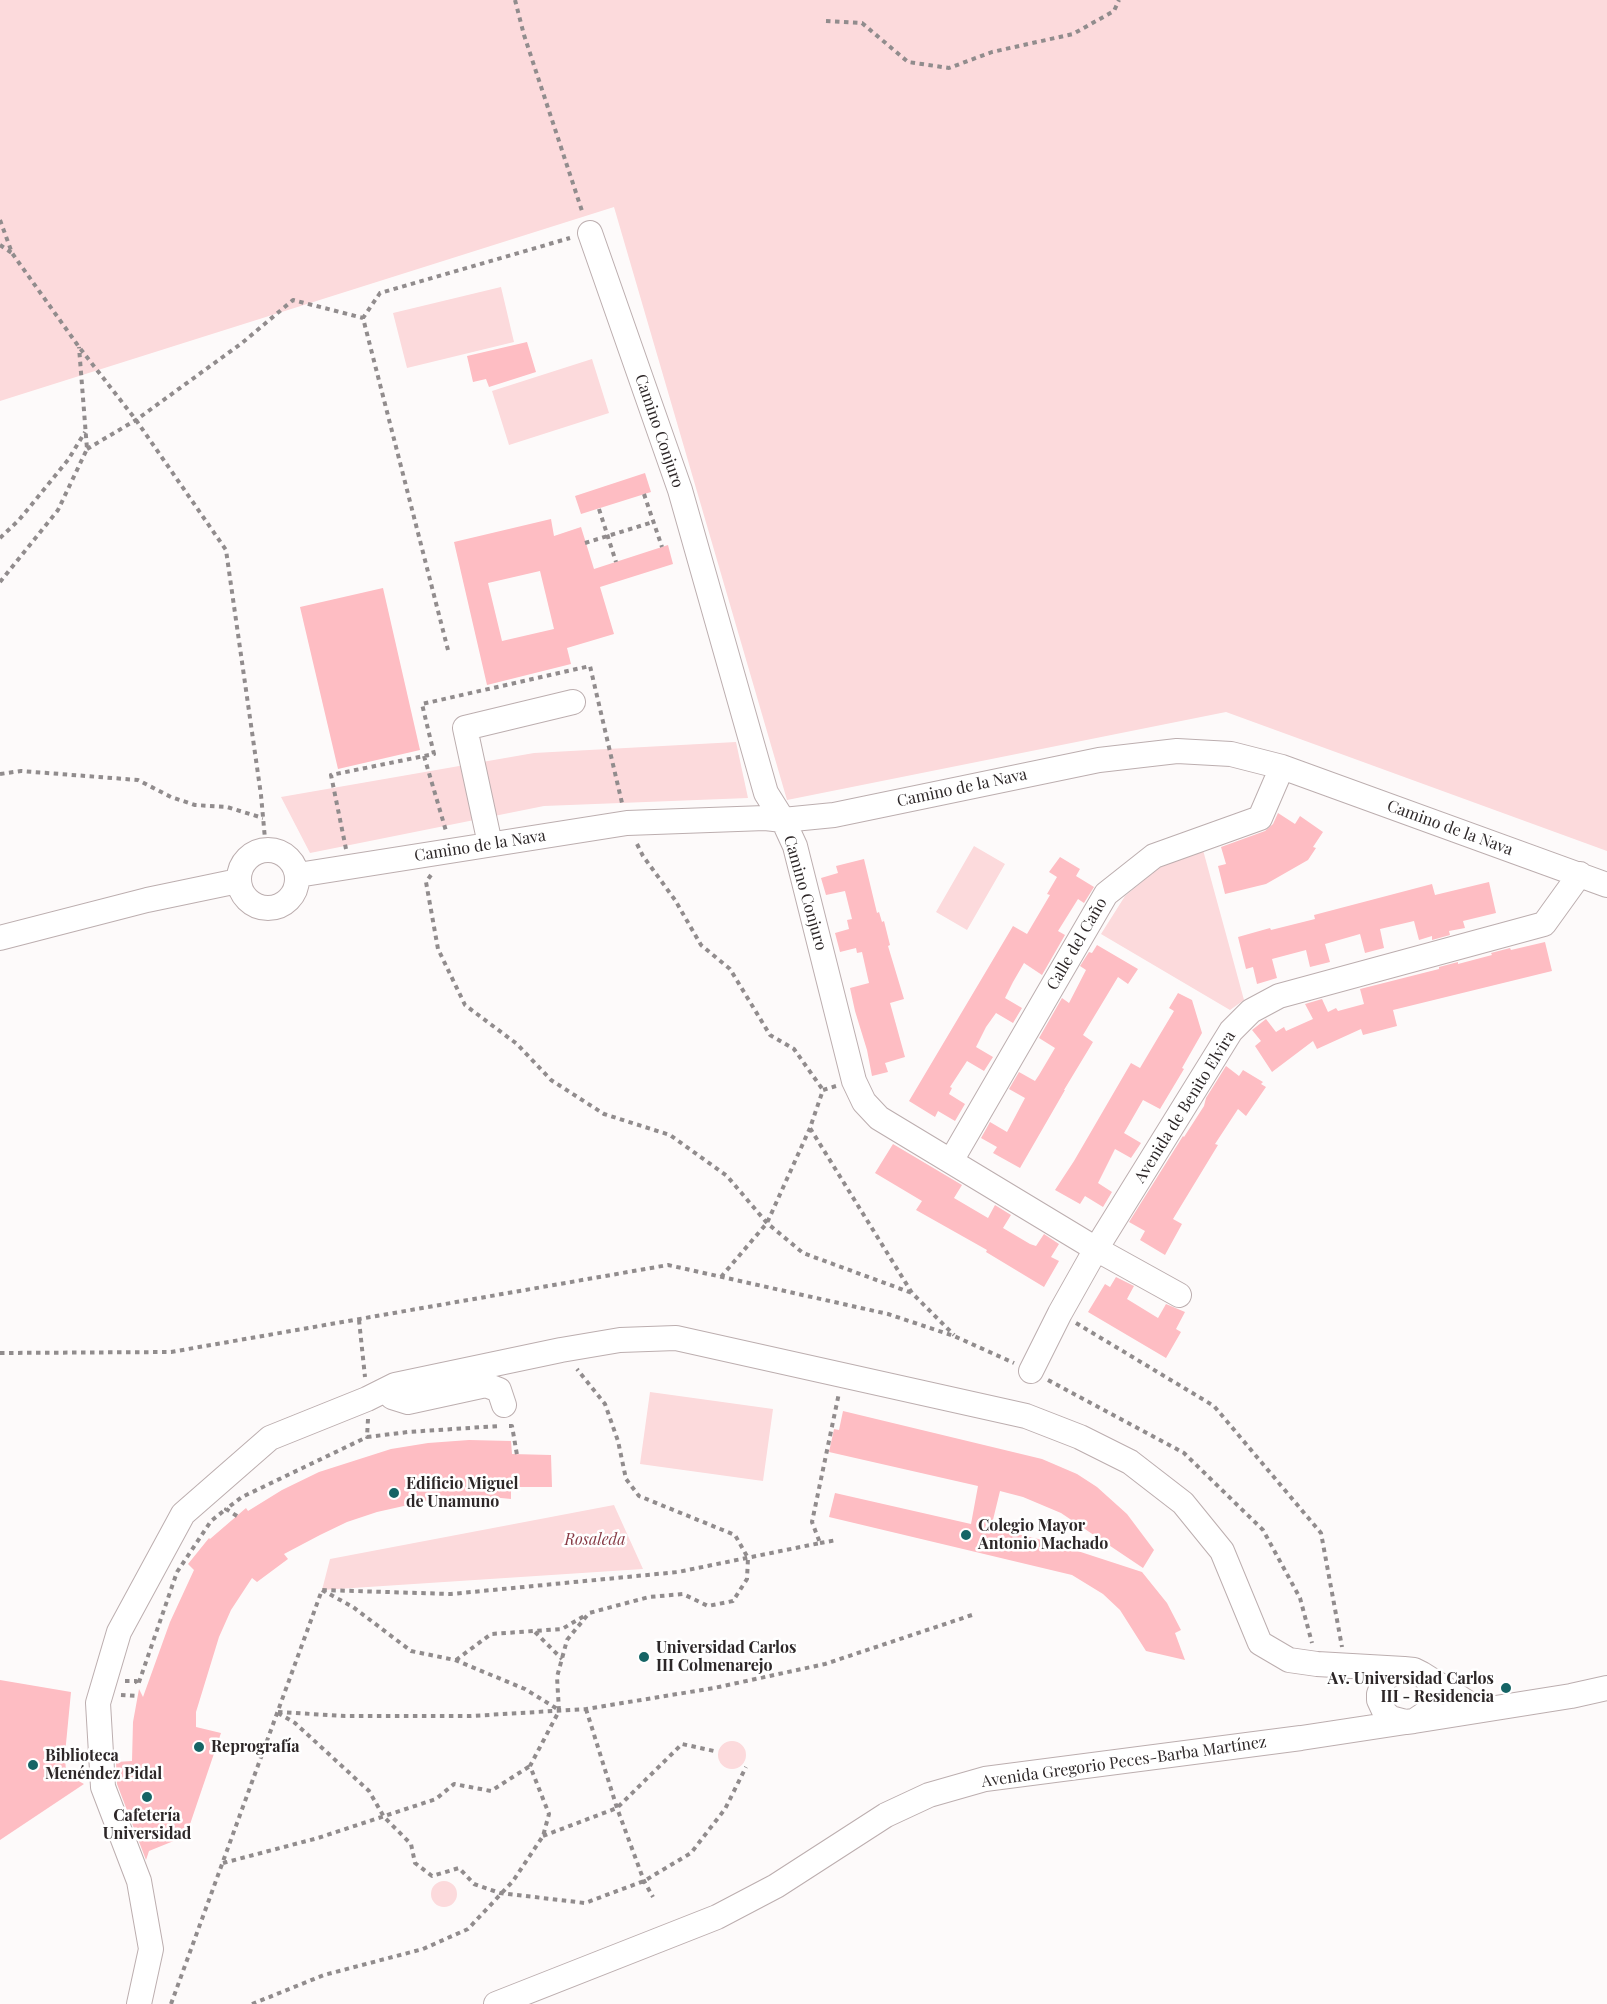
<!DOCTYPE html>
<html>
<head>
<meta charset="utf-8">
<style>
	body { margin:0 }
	canvas { display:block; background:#fdfafa }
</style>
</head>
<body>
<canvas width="1607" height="2004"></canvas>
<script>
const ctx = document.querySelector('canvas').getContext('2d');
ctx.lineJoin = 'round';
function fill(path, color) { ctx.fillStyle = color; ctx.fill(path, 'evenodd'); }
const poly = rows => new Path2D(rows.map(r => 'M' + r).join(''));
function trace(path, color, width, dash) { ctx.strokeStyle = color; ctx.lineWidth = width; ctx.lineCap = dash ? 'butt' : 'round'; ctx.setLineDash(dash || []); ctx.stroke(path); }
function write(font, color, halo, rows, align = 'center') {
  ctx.font = font + ' "Playfair Display",serif'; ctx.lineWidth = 5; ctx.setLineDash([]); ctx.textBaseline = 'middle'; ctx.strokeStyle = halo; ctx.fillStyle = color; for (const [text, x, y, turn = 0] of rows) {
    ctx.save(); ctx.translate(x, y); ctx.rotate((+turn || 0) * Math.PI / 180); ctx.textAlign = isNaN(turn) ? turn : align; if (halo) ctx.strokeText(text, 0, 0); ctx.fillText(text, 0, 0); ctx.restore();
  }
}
fill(poly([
	[0,0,1607,0,1607,851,1226,712,787,800,614,207,0,401],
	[501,287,514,342,407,368,393,313],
	[592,359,609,413,509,445,492,391],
	[736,742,748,798,544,806,310,853,281,797,534,753],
	[974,846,1005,864,967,930,936,912],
	[1203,850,1244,1000,1230,1010,1101,934,1125,896,1160,867],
	[650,1392,773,1409,763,1481,640,1464],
	[614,1505,643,1569,322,1590,330,1559],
	'718 1755a14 14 0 1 1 28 0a14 14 0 1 1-28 0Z',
	'431 1894a13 13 0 1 1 26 0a13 13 0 1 1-26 0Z'
]), '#fcdadc');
fill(poly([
	[527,342,536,372,489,387,486,379,473,382,467,356],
	[645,473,651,492,581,514,575,496],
	[551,519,554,536,581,527,594,569,668,545,673,564,600,587,614,634,567,648,571,664,487,685,454,542],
	[540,571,554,629,502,641,488,583],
	[383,588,420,750,338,769,300,607],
	[1278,813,1295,824,1300,816,1323,832,1313,847,1316,848,1308,860,1266,884,1225,894,1218,866,1226,864,1221,847,1265,831,1273,824],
	[1060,857,1080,869,1076,876,1094,887,1084,903,1078,899,1058,931,1065,935,1042,975,1024,963,1013,982,1005,998,1022,1008,1013,1023,996,1013,986,1027,976,1047,993,1057,984,1071,967,1061,950,1087,952,1088,949,1094,965,1104,955,1121,938,1111,935,1117,909,1101,1013,926,1027,934,1050,895,1047,894,1057,877,1049,872],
	[864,859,877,913,879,912,882,922,884,921,890,945,888,946,904,999,890,1003,905,1057,885,1063,888,1072,872,1076,867,1050,855,1011,850,988,869,983,862,952,857,953,856,948,840,952,835,933,849,929,847,920,852,919,845,891,826,895,821,878,838,873,836,866],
	[1489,882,1496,913,1463,921,1465,928,1449,931,1450,935,1432,940,1432,936,1419,940,1414,921,1380,929,1384,948,1365,953,1360,934,1325,944,1330,962,1310,967,1306,950,1272,959,1277,978,1257,984,1253,967,1246,969,1238,937,1270,928,1271,930,1315,919,1314,915,1432,884,1435,895],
	[1545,942,1552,971,1393,1010,1397,1026,1363,1035,1361,1029,1317,1049,1313,1041,1272,1072,1255,1046,1261,1041,1252,1030,1266,1019,1276,1032,1284,1027,1286,1031,1313,1019,1305,1004,1322,999,1328,1012,1336,1008,1338,1011,1364,1004,1360,989,1439,969,1439,967,1458,962,1458,964,1492,955,1491,953,1510,948,1511,950],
	[1097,945,1138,969,1128,984,1118,977,1083,1035,1093,1042,1064,1090,1065,1090,1020,1168,993,1153,997,1147,981,1138,990,1122,1007,1132,1025,1098,1009,1089,1019,1072,1035,1081,1039,1075,1055,1048,1039,1038,1062,998,1069,1003,1086,970,1080,966,1089,952,1092,953],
	[1178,993,1192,1000,1202,1033,1182,1068,1184,1069,1160,1109,1143,1100,1124,1133,1141,1143,1131,1158,1115,1149,1098,1183,1112,1192,1103,1207,1085,1196,1080,1204,1055,1190,1074,1161,1131,1063,1140,1068,1159,1036,1174,1011,1169,1008],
	[1226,1066,1239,1076,1243,1070,1263,1082,1261,1084,1266,1087,1246,1116,1238,1109,1215,1144,1218,1145,1173,1219,1182,1224,1165,1255,1140,1240,1145,1231,1129,1222,1183,1136,1184,1137,1204,1106,1206,1098],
	[893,1144,962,1185,954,1198,988,1218,995,1205,1011,1215,1003,1228,1030,1244,1036,1246,1044,1234,1059,1244,1051,1257,1059,1261,1044,1287,986,1252,987,1250,916,1210,922,1201,875,1173],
	[1116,1277,1134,1286,1127,1299,1158,1318,1166,1304,1185,1312,1176,1329,1181,1332,1166,1358,1088,1312,1105,1284,1110,1287],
	[843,1411,1042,1459,1077,1474,1097,1487,1127,1514,1154,1550,1143,1568,1061,1513,1023,1497,1000,1491,991,1528,1047,1541,1142,1572,1167,1603,1181,1630,1175,1633,1185,1660,1146,1651,1120,1610,1103,1594,1072,1575,829,1517,835,1493,971,1524,978,1486,829,1452,834,1429,839,1430],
	[469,1440,511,1441,512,1454,551,1455,552,1487,511,1487,511,1499,491,1497,426,1501,377,1512,347,1522,320,1535,284,1554,288,1559,257,1582,252,1578,231,1610,219,1637,196,1712,196,1727,221,1733,186,1836,149,1851,146,1860,117,1784,116,1762,132,1761,133,1722,139,1689,143,1697,170,1622,194,1570,188,1564,209,1538,210,1539,246,1508,248,1511,282,1490,319,1472,391,1449,428,1443],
	[0,1680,71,1692,65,1754,66,1774,84,1784,0,1840]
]), '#febdc3');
const minor = poly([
	[590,233,680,490,766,793,783,820,795,846,854,1081,864,1102,879,1118,1096,1249,1179,1295],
	[490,844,465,728,573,702],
	'239 879a29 29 0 1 1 58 0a29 29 0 1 1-58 0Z',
	[298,875,627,823,765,818,783,820,834,815,1099,760,1177,751,1231,754,1282,767,1607,885],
	[0,938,147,900,238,881],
	[951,1161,1106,894,1154,856,1260,818,1282,767],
	[1031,1371,1060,1313,1096,1249,1231,1031,1251,1011,1279,996,1544,924,1580,874],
	[395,1385,392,1397,408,1402,486,1385,499,1390,504,1405],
	[1422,1674,1468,1703,1488,1708],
	[1414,1721,1426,1713,1430,1706,1432,1689,1428,1681,1422,1674,1414,1670,1404,1669,1396,1670,1384,1680,1379,1694,1379,1700,1385,1713,1391,1718,1406,1722,1414,1721,1571,1696,1607,1688],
	[139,2004,151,1949,139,1881,103,1787,98,1703,119,1632,183,1514,270,1438,367,1399,395,1385,561,1350,620,1340,676,1338,1026,1416,1080,1437,1130,1462,1183,1503,1222,1551,1260,1643,1289,1660,1317,1664,1404,1669],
	[496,2004,717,1917,776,1886,886,1815,929,1795,985,1779,1301,1738,1406,1722]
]);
trace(minor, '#bcaeaf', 26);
trace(poly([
	[515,0,524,35,583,214],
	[826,21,862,23,908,62,949,68,992,52,1073,34,1114,11,1119,0],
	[0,220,12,253,79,347,136,420,226,550,261,795,266,850],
	[0,245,12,253],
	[87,449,136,420,242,343,293,300,363,318],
	[644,494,662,547],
	[599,509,616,562],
	[0,538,19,520,68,460,85,432],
	[585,543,653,522],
	[0,582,58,510,87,449,79,347],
	[448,650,363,318,380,293,570,238],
	[424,756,446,831],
	[0,774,21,771,138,780,171,797,195,805,227,807,263,818],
	[637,844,643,856,675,900,701,945,730,969,770,1035,794,1049,823,1090],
	[346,849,331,775,434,754,422,704,590,666,622,803],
	[431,875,426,882,438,949,465,1005,517,1044,551,1080,604,1114,670,1135,727,1176,767,1223,803,1253,912,1293],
	[836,1086,823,1090,810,1128,912,1293,954,1335],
	[721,1277,767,1223,810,1128],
	[359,1320,365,1377],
	[1076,1323,1214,1406,1321,1533,1342,1647],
	[0,1353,171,1352,668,1265,888,1314,954,1336,1014,1363],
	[1048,1380,1184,1453,1263,1530,1300,1598,1312,1643],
	[368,1419,367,1437,408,1432,499,1426],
	[509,1426,512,1426,517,1455],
	[237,1516,226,1509,242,1497,367,1437],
	[820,1543,837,1540],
	[322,1590,353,1607,411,1651,455,1660,525,1689,559,1710],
	[535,1632,562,1659],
	[456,1660,491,1634,562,1629,586,1615],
	[125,1681,136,1681,138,1685,177,1572,211,1521,226,1509],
	[121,1695,138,1696],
	[586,1709,617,1808,644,1881,653,1897],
	[278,1712,345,1716,471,1716,586,1709,714,1688,825,1664,975,1614],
	[278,1713,295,1723,369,1791,384,1817,411,1844,415,1863,432,1876,459,1868,474,1884,500,1893,585,1903,644,1881,691,1853,725,1809,746,1767],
	[543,1836,617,1808,682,1744,714,1751],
	[223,1863,318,1838,436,1799,454,1784,491,1791,530,1766],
	[171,2004,322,1590,451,1594,678,1572,820,1543,812,1522,839,1393],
	[252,2004,324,1975,423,1949,468,1929,513,1881,543,1836,549,1814,530,1766,559,1711,557,1677,567,1640,589,1613,649,1597,683,1594,708,1606,733,1601,747,1579,748,1558,735,1535,639,1496,626,1479,618,1441,605,1404,577,1369]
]), '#918c8d', 4, [4.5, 4.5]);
trace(minor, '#fff', 24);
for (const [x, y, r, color] of [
	[394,1493,6,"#156465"],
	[966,1535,6,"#156465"],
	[644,1657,6,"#156465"],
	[1506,1688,6,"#156465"],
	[199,1747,6,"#156465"],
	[33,1765,6,"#156465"],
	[147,1797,6,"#156465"]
]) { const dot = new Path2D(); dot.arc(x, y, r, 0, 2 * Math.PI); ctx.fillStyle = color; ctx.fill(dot); trace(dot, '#fff', 2); }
write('16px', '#2d2728', '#fff', [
	["Camino Conjuro",659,431,71],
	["Camino de la Nava",962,788,-12],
	["Camino de la Nava",1450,828,20],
	["Camino de la Nava",480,846,-9],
	["Camino Conjuro",805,893,74],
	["Calle del Caño",1077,944,-60],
	["Avenida de Benito Elvira",1185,1107,-58],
	["Avenida Gregorio Peces-Barba Martínez",1124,1762,-8]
]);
write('bold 16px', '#2d2728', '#fff', [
	["Edificio Miguel",406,1484],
	["de Unamuno",406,1502],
	["Colegio Mayor",978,1526],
	["Antonio Machado",978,1544],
	["Universidad Carlos",656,1648],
	["III Colmenarejo",656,1666],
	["Av. Universidad Carlos",1494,1679,"right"],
	["III - Residencia",1494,1697,"right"],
	["Reprografía",211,1747],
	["Biblioteca",45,1756],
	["Menéndez Pidal",45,1774],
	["Cafetería",147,1816,"center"],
	["Universidad",147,1834,"center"]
], 'left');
write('italic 16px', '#873b46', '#fff', [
	["Rosaleda",595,1540]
]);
</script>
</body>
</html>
